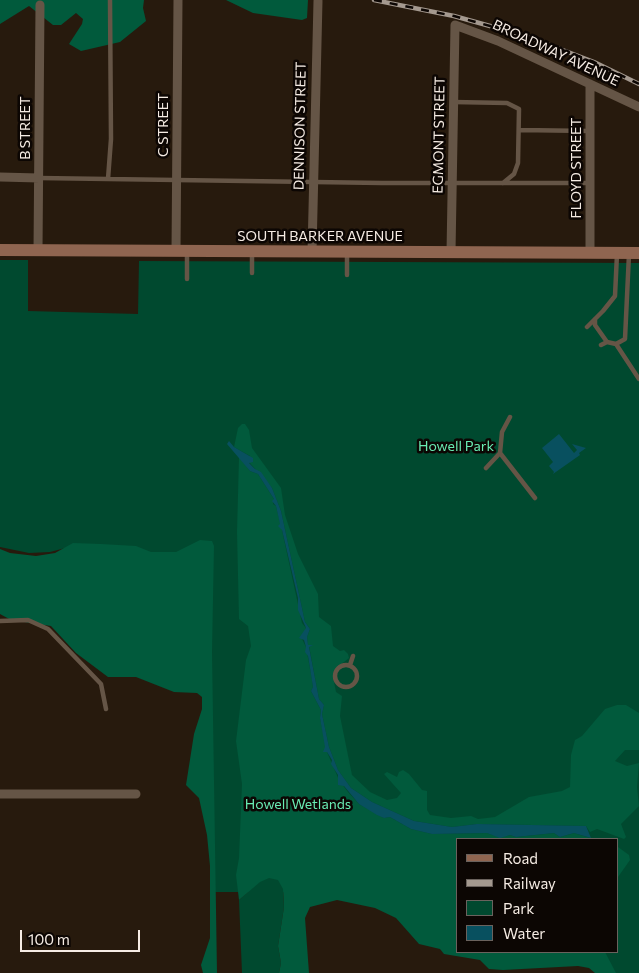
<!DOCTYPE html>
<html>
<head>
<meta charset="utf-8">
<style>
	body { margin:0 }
	#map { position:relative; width:639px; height:973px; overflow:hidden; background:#271a0d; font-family:Commissioner,sans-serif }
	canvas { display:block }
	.legend { position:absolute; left:456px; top:838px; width:162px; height:115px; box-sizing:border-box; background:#0c0603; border:1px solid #6a625d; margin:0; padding:6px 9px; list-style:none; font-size:15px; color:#f6ece4 }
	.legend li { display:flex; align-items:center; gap:10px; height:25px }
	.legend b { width:25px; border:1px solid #6a625d }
	.scale { position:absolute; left:20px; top:930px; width:120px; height:22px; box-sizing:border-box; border:2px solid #f6ece4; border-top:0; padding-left:6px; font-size:15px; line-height:18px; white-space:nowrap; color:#f6ece4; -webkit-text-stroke:4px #0c0603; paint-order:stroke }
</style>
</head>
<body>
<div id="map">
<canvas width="639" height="973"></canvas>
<ul class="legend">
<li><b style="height:6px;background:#8f6550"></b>Road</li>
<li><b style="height:6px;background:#a4998f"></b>Railway</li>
<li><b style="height:14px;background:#00492f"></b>Park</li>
<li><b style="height:14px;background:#08505f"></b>Water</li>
</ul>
<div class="scale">100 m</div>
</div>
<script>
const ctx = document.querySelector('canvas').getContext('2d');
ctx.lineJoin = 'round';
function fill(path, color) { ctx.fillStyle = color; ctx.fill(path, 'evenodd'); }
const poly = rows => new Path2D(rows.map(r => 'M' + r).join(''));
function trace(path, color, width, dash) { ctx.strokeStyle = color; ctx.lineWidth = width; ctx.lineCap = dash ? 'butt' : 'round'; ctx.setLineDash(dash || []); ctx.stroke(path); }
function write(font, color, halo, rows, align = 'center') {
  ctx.font = font + ' Commissioner,sans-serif'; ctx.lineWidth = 5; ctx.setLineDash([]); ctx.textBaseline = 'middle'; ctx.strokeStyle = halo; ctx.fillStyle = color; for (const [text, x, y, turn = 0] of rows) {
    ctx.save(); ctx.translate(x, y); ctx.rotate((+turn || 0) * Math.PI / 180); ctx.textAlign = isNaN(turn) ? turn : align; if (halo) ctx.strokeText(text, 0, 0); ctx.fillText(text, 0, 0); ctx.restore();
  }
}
fill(poly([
	[0,260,28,260,28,311,138,314,139,261,639,263,639,973,603,973,589,961,508,952,618,952,618,839,458,839,351,892,283,892,284,907,278,946,281,963,279,973,242,973,239,900,248,892,214,892,208,677,69,547,50,552,29,553,0,547]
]), '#00492f');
fill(poly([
	[0,0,144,0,143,8,146,21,120,42,81,51,69,44,82,24,83,19,76,13,61,25,53,25,29,6,0,24],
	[226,0,308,0,307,18,302,20,253,13],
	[242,424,245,424,249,430,252,448,281,488,285,515,298,554,318,594,319,617,331,626,333,646,340,651,344,650,348,654,349,658,334,670,333,677,336,692,342,696,340,716,352,775,370,792,387,800,397,798,401,793,384,774,387,772,397,777,399,772,403,770,409,774,422,790,427,791,427,810,430,815,451,818,471,816,478,819,495,817,529,797,562,791,570,787,571,755,575,740,582,736,605,709,617,705,626,705,639,713,639,750,625,750,615,761,627,766,639,763,637,787,639,806,621,824,626,837,624,839,597,829,590,832,586,826,477,824,452,827,414,821,372,802,351,788,338,770,329,747,322,714,324,705,319,699,309,646,311,645,308,645,307,637,310,629,305,622,281,511,272,488,249,462,250,456,234,447,238,428],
	[239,457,250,471,258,474,274,499,273,504,276,506,282,530,302,623,306,628,302,639,306,647,312,679,313,687,311,691,321,710,320,718,327,752,339,780,348,792,359,804,384,818,390,817,411,829,432,834,487,833,500,837,510,835,516,837,554,833,560,837,574,833,594,839,458,839,458,952,605,952,616,973,595,973,589,968,578,966,503,970,489,969,480,960,444,954,440,949,419,944,396,918,375,908,337,900,310,907,305,918,309,973,279,973,281,963,278,946,284,907,283,889,278,880,269,878,260,882,239,900,236,875,239,858,242,784,236,741,246,660,251,646,248,626,239,619,237,532],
	[200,540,212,541,214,546,212,652,217,973,203,973,201,965,210,938,210,866,207,835,199,798,186,785,194,734,202,709,202,697,197,693,174,692,136,677,108,677,76,653,51,626,11,620,0,614,0,549,10,553,36,556,55,553,73,543,101,544,136,546,151,552,176,552],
	[618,847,629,855,630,860,618,877]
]), '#015a3c');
fill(poly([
	[559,434,574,453,577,450,572,444,586,448,579,453,580,455,553,474,554,472,549,466,553,462,542,448],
	[229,441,234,447,253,458,253,462,249,463,255,469,261,472,272,488,281,511,305,622,310,629,307,637,308,645,313,645,309,647,319,699,324,705,322,714,329,747,338,770,351,788,372,802,414,821,452,827,477,824,586,826,591,838,574,833,560,837,554,833,516,837,510,835,500,838,487,833,432,834,411,829,390,817,384,818,377,815,359,804,344,786,338,785,338,775,331,764,332,760,327,752,323,752,325,747,320,718,321,710,311,691,313,687,308,656,305,652,306,647,304,640,299,638,306,628,298,610,298,598,282,530,278,526,280,524,276,506,272,501,274,499,258,474,250,471,227,444]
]), '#08505f');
trace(poly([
	[453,102,507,103,519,109,518,163,514,174,503,183],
	[520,130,589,131],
	[39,178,382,183,589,183],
	[108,179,111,139,110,0],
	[187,253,187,279],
	[347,254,347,275],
	[252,273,252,252],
	[595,319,595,325,607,342],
	[587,327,603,311,615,296,617,254],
	[616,344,639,379],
	[601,345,607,342,616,344,625,339,629,254],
	[500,453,535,498],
	[486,468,500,453,502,432,510,417],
	[0,621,28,620,48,629,101,684,106,709],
	[350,665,353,656],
	'335 676a11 11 0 1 1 22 0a11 11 0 1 1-22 0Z'
]), '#655546', 4.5);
trace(poly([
	[0,177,39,178],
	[38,250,40,5],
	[176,251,178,0],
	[312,251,318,1],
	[451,252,455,25,498,41,639,107],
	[590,252,590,84],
	[0,794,136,794]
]), '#655546', 9);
trace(poly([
	[0,250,639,253]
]), '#8f6550', 12);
const rail = poly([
	[374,0,454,16,526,36,594,62,639,84]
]);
trace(rail, '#a4998f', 4.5);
trace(rail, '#0c0603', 2.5, [8]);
write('14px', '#f6ece4', '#0c0603', [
	["BROADWAY AVENUE",556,53,25],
	["C STREET",163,125,-90],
	["DENNISON STREET",300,126,-89],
	["B STREET",25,128,-90],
	["EGMONT STREET",439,135,-89],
	["FLOYD STREET",576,168,-90],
	["SOUTH BARKER AVENUE",320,236]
]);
write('14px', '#69ecb3', '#0c0603', [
	["Howell Park",456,446],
	["Howell Wetlands",298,804]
]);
</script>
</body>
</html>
